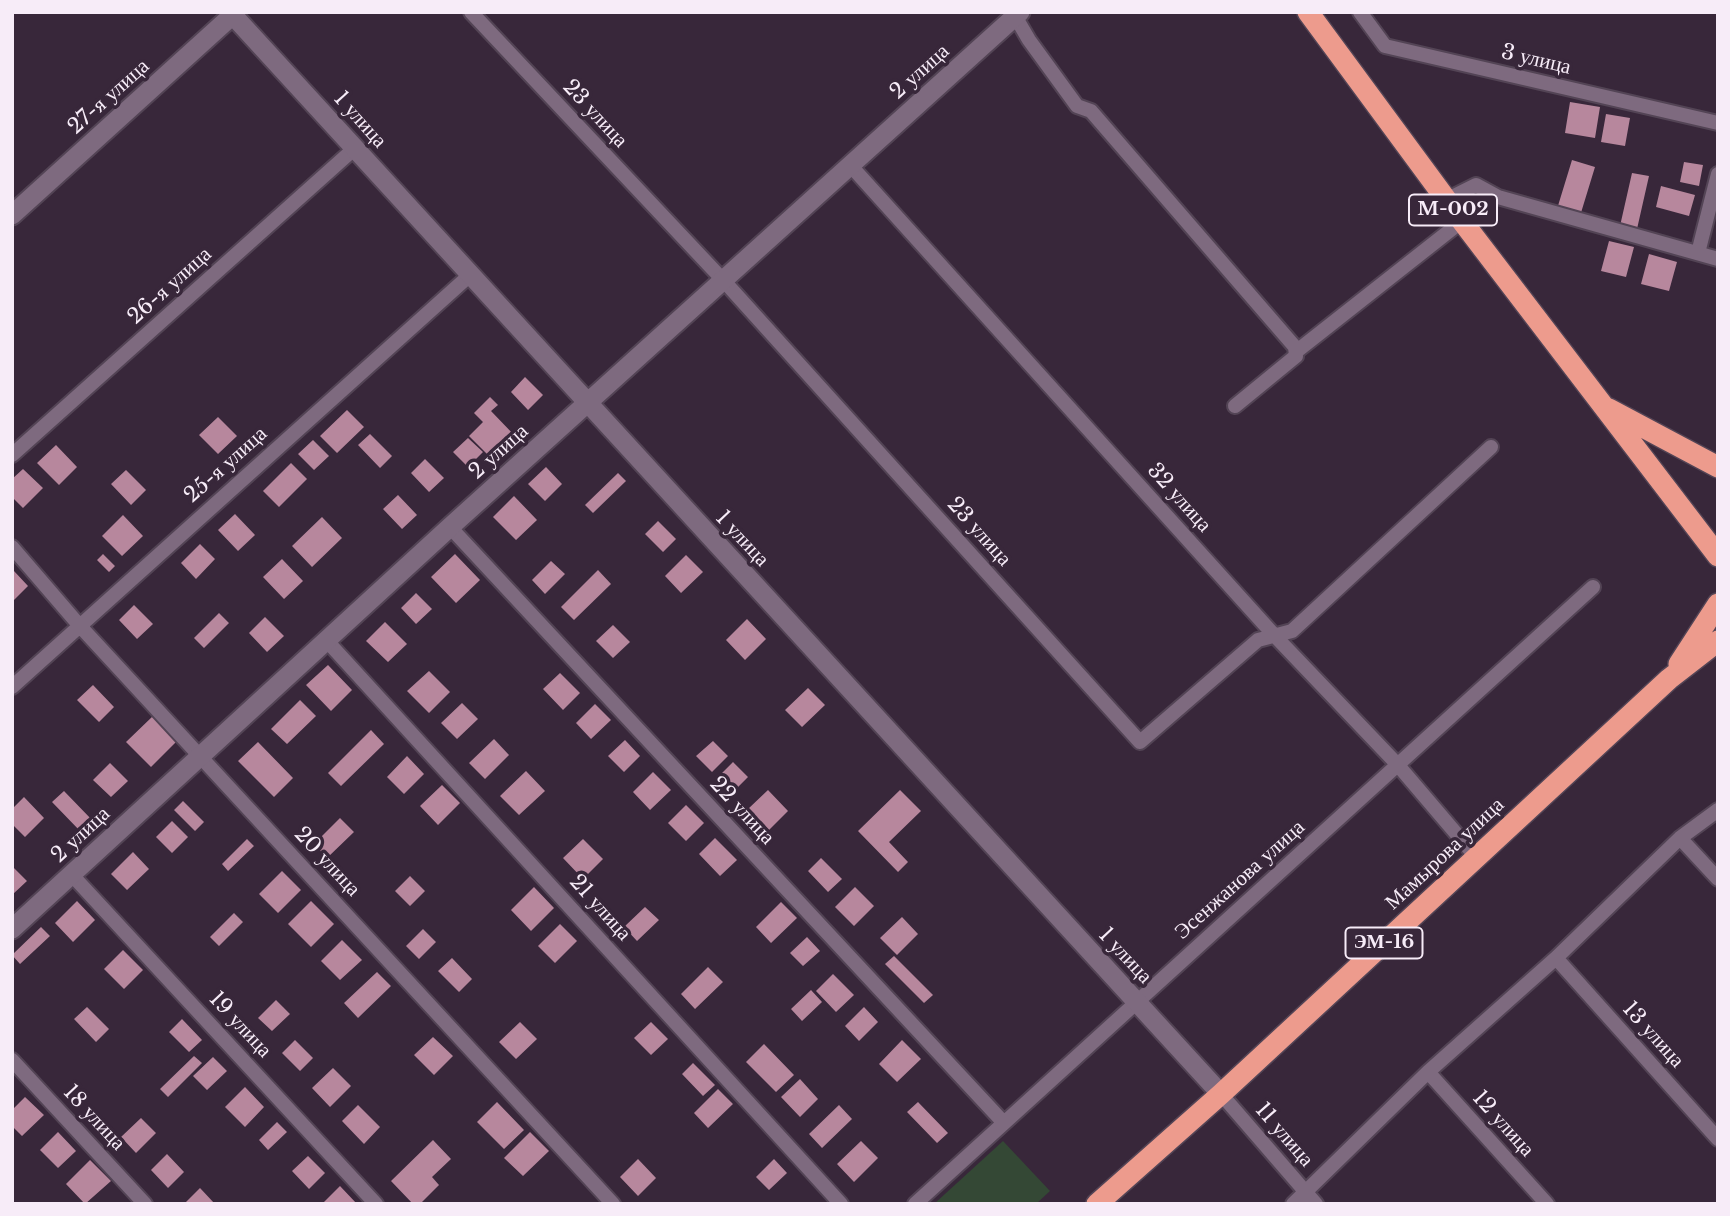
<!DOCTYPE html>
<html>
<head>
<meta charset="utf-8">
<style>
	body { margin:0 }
	#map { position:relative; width:1730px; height:1216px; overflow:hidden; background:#38273a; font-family:"Libre Baskerville",serif }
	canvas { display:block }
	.frame { position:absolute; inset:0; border:14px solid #f7ecf8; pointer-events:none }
</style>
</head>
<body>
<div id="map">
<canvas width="1730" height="1216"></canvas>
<div class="frame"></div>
</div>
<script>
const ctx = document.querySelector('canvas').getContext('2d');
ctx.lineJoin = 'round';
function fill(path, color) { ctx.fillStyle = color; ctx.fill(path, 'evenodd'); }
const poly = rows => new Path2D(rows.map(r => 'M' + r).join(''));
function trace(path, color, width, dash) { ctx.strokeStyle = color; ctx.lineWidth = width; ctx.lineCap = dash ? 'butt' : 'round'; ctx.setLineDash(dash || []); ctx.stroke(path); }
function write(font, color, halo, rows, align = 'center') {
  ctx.font = font + ' "Libre Baskerville",serif'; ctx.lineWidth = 7; ctx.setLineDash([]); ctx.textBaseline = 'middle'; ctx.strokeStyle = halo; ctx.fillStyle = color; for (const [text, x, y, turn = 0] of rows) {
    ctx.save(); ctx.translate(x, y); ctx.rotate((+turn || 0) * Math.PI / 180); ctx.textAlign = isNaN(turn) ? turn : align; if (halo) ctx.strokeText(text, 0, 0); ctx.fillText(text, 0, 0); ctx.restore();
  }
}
fill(poly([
	[1003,1141,1050,1191,1036,1204,934,1204]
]), '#344835');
fill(poly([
	[1570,102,1600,107,1595,138,1565,133],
	[1606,114,1630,118,1625,146,1601,142],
	[1572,160,1595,167,1580,216,1557,209],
	[1684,162,1703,165,1699,186,1680,182],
	[1632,173,1649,176,1637,229,1620,226],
	[1661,186,1695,195,1689,216,1656,207],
	[1609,241,1634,247,1626,277,1601,271],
	[1649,254,1677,262,1669,291,1641,284],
	[525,377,543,395,528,410,511,392],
	[490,397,498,405,491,411,516,437,505,448,500,444,493,451,498,455,493,460,469,436,483,422,474,413],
	[347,410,364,427,337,453,320,436],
	[218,417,237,436,218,454,199,435],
	[370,434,392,456,380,468,358,445],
	[468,438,483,452,468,467,453,452],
	[313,440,329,456,314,470,298,454],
	[56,445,77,467,59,485,37,463],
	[425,459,444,478,429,492,411,473],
	[291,463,307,479,279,507,263,491],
	[546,467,562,484,545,501,528,484],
	[23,469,43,488,23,508,12,497,12,479],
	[126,470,146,490,131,505,111,484],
	[618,473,626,481,593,513,585,505],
	[398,495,417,515,402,529,383,509],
	[514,496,537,520,516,540,493,517],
	[235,514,255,535,238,551,218,530],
	[123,515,143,536,122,556,102,536],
	[322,517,342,538,312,567,292,546],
	[658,521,676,539,663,552,645,534],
	[200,544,215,559,196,579,181,563],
	[103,554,115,566,109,572,97,560],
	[455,554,480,580,456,603,431,577],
	[686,555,703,572,681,593,665,576],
	[282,559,303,581,284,599,263,577],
	[551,561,565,574,545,594,532,580],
	[598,570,611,584,574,620,561,607],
	[14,571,28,586,12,602,12,573],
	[416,593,432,609,416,624,401,608],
	[134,605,153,624,137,639,119,620],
	[219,613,229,623,204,648,194,638],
	[265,617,284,636,267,652,249,633],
	[747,619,766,639,745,660,726,640],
	[385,622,407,644,388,662,366,641],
	[613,625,630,642,613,658,596,641],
	[328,665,352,690,331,711,306,685],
	[429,671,450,692,429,713,407,691],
	[560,673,580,693,563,710,543,689],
	[93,685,114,707,99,722,77,700],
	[808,688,825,705,802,727,785,710],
	[300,700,316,716,287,744,271,729],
	[462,703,478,719,457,739,441,723],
	[595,704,611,720,591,739,576,723],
	[153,716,177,741,151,767,126,742],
	[371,730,384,744,341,786,328,773],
	[494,739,509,755,485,779,469,763],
	[625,740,640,756,624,772,608,756],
	[713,741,728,756,712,772,696,756],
	[258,742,293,778,274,797,238,761],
	[407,756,424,774,404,794,387,777],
	[733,762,748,777,733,792,718,777],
	[110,763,128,781,111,797,93,780],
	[526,771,545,791,519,815,500,796],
	[653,772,671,790,650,810,633,792],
	[442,785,460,803,438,825,420,806],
	[768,790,788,811,769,830,748,809],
	[900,790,921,811,889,842,908,862,898,872,858,831],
	[64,791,93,821,81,832,52,802],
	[24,797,44,818,25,837,12,824,12,809],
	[183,801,204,822,195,831,174,810],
	[686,805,704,823,686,841,668,823],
	[340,818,354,832,327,858,314,844],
	[172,821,188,837,172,853,156,837],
	[715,838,737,860,720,876,699,854],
	[247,839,254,846,228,871,222,864],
	[583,839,603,859,583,879,563,858],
	[133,852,149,869,127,890,111,874],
	[821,858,842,879,828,892,808,871],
	[12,866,27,881,12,895],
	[282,871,301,890,278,913,259,894],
	[410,876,425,891,410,906,395,891],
	[534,887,554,908,531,931,511,910],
	[855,887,874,906,854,926,835,907],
	[77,901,95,920,73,942,55,923],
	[311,901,334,924,311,947,288,924],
	[781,902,797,918,771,943,756,927],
	[645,907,659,920,637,941,624,927],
	[234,913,243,922,219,946,210,937],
	[902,917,918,934,897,955,880,938],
	[560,924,577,941,555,963,538,946],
	[41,927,50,936,20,964,12,955],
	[423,929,436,942,419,959,406,946],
	[807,937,820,951,803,966,790,953],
	[342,940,362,960,340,980,321,961],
	[123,950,143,970,124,989,104,969],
	[894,956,933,995,924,1003,885,964],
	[452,958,472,979,459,992,438,971],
	[708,967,723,982,695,1009,681,994],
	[377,972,391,986,358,1018,344,1003],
	[833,974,854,995,836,1012,816,991],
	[811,990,822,1002,802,1021,791,1009],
	[276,1000,290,1014,272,1031,258,1018],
	[87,1007,109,1029,96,1042,74,1019],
	[864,1007,878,1022,859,1041,845,1026],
	[182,1019,202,1040,189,1052,169,1032],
	[520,1022,537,1039,516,1059,499,1042],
	[651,1022,668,1039,651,1055,634,1038],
	[433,1037,453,1056,434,1075,414,1055],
	[295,1040,313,1058,300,1071,282,1053],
	[902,1040,921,1059,897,1082,879,1064],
	[764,1044,794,1075,776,1092,746,1062],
	[194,1056,202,1063,168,1097,160,1089],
	[213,1057,227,1071,207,1090,193,1076],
	[693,1063,715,1085,703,1096,682,1074],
	[333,1068,351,1086,330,1107,312,1088],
	[800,1079,818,1099,800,1117,781,1097],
	[245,1087,264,1107,245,1127,225,1107],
	[718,1089,733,1104,708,1128,694,1113],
	[25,1097,44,1115,22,1136,12,1126,12,1110],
	[497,1102,524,1130,504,1149,477,1122],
	[918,1102,948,1133,937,1143,907,1112],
	[358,1105,380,1127,364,1144,342,1121],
	[839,1105,852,1119,822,1148,809,1134],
	[141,1118,156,1133,136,1153,121,1137],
	[277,1122,287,1132,268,1150,259,1140],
	[58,1132,76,1151,58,1168,40,1150],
	[530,1132,549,1151,523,1176,504,1158],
	[433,1140,451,1159,432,1177,439,1185,420,1204,413,1204,391,1181],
	[861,1141,878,1158,854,1182,837,1164],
	[167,1154,184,1172,168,1188,151,1170],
	[308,1156,325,1173,309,1189,292,1171],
	[638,1159,656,1178,638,1196,620,1177],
	[774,1159,787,1173,769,1190,756,1177],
	[90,1160,111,1181,85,1204,66,1184],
	[340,1186,357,1204,322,1204],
	[200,1188,215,1204,184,1204]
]), '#b7879d');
const street = poly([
	[471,12,724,281,1140,742,1258,640,1292,631,1491,447],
	[1360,12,1385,46,1718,123],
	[1015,16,1029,40,1077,106,1091,111,1295,347,1296,356,1235,406],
	[851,166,1274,635,1397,764,1477,858],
	[1446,200,1476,185,1498,197,1718,259],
	[1698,253,1718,174],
	[1297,351,1462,221],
	[12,455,355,148],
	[450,527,1004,1123],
	[12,547,79,625,613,1204],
	[327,641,841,1204],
	[12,687,470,275],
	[1680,838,1718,879],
	[72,875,376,1204],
	[1556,958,1718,1139],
	[12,1060,145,1204],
	[1428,1072,1547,1204],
	[1221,1094,1316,1204],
	[915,1204,1593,587],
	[1293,1204,1428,1072,1556,958,1680,838,1718,810]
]);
const secondary = poly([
	[230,12,1221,1094],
	[12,215,236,12],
	[12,929,450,527,1020,12]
]);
const highway = poly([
	[1308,12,1462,221,1718,556],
	[1609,409,1718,467],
	[1679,664,1718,604],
	[1097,1204,1221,1094,1669,679,1718,641]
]);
trace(street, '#534455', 18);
trace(secondary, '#534455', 23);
trace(highway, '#534455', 24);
trace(street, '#7e6a7f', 14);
trace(secondary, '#7e6a7f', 19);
trace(highway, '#ed9b8d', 21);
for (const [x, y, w] of [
	[1453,210,88],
	[1384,943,77]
]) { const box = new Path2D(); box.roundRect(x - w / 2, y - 15.5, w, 31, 5); ctx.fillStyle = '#38273a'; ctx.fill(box); trace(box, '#f7ecf8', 2); }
write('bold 19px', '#f7ecf8', null, [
	["M-002",1453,210],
	["ЭМ-16",1384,943]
]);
write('21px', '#f7ecf8', '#38273a', [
	["3 улица",1536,60,13],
	["2 улица",920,72,-42],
	["27-я улица",109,97,-42],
	["23 улица",595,114,47],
	["1 улица",360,120,48],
	["26-я улица",170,286,-42],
	["2 улица",499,452,-42],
	["25-я улица",226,465,-42],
	["32 улица",1179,498,48],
	["23 улица",979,532,48],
	["1 улица",742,539,47],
	["22 улица",742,811,47],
	["2 улица",81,835,-43],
	["Мамырова улица",1445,854,-43],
	["20 улица",327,862,47],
	["Эсенжанова улица",1240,880,-42],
	["21 улица",600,908,48],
	["1 улица",1125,956,47],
	["19 улица",240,1025,47],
	["13 улица",1653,1035,48],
	["18 улица",94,1118,47],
	["12 улица",1503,1124,48],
	["11 улица",1284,1135,49]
]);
</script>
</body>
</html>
